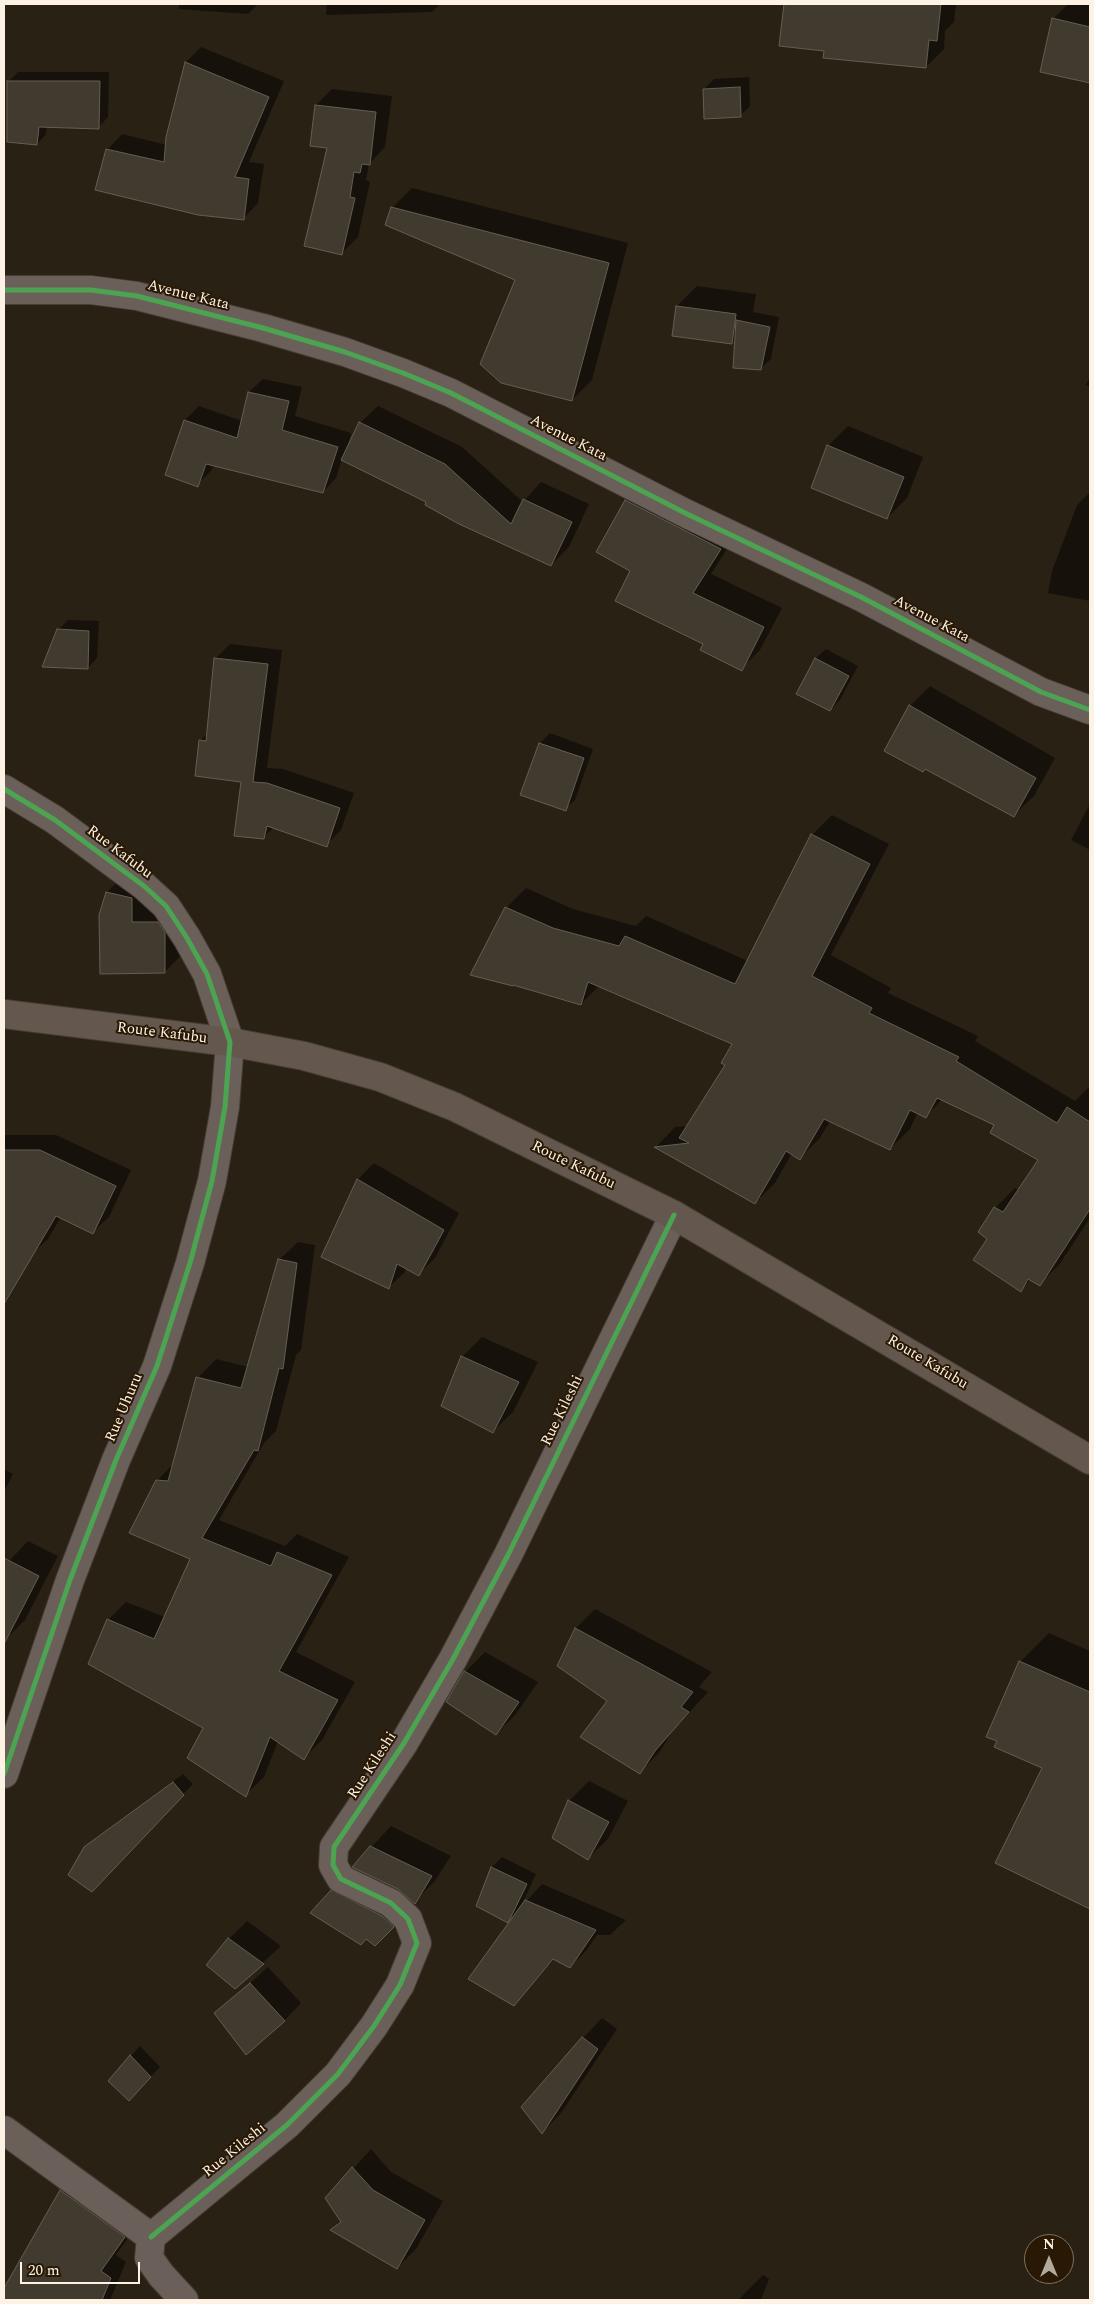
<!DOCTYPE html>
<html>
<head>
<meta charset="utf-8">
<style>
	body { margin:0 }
	#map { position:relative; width:1094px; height:2304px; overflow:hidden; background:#2a2115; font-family:Spectral,serif }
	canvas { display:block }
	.frame { position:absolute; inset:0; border:5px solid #fdf2e4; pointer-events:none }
	.north { position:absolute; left:1024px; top:2234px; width:50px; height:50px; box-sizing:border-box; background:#291904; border:1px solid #7e705e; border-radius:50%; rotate:0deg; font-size:14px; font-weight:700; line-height:20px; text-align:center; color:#fdf2e4 }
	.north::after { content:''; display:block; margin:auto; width:18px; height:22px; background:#b3a99c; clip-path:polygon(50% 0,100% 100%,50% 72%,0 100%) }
	.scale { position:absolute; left:20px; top:2262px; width:120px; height:22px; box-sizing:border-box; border:2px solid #fdf2e4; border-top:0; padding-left:6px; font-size:15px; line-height:18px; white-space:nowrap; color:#fdf2e4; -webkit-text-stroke:4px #291904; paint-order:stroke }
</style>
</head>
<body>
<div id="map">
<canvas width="1094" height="2304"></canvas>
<div class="frame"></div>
<div class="north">N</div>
<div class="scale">20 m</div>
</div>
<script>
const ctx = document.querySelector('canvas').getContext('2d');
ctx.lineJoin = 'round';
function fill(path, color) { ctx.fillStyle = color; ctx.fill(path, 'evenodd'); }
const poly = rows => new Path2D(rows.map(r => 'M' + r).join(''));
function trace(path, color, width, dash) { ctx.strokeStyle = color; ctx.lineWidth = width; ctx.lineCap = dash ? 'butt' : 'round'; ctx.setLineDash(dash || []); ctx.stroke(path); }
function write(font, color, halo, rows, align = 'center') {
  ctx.font = font + ' Spectral,serif'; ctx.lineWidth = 4; ctx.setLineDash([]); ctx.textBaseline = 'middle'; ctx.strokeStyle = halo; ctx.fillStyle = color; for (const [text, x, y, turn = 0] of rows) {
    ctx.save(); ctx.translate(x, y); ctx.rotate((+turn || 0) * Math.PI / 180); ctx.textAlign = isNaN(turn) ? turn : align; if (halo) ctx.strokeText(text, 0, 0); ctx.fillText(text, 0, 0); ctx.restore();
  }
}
fill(poly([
	[179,4,258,4,248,14,179,9],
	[327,4,440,4,432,12,326,15],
	[785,4,956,4,954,22,945,31,944,49,926,67,781,45],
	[1068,4,1090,4,1090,79,1088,81,1053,19],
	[201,47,284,81,249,162,264,164,258,203,243,219,107,150,122,134,167,145,186,62],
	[18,72,109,72,108,117,99,127,47,126,46,134,37,144,8,82],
	[749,77,750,106,740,116,704,89,714,79],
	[332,89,392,96,385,147,369,164,366,180,370,182,358,237,342,253,329,147,316,105],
	[412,188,628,243,592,380,572,400,517,279,392,208],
	[697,286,756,294,753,312,779,317,771,359,761,368,733,366,735,339,732,343,677,306],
	[1090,377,1090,387,1086,385],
	[263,379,302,387,295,416,351,433,347,451,360,423,378,406,462,447,523,502,541,482,589,504,569,547,551,565,342,459,336,478,323,492,214,465,211,471,197,485,166,474,185,420,199,406,242,421,249,392],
	[848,426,923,457,907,498,887,518,828,446],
	[644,482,739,530,711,574,782,608,760,650,741,669,705,643,631,571,626,500],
	[1090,492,1090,601,1048,593,1052,571,1077,505],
	[68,620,99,621,97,658,88,668,58,630],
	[230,644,282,650,267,768,283,769,354,793,341,830,326,845,274,827,263,838,242,781,200,741,208,733,215,659],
	[826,649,858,666,840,700,830,710,798,694,816,658],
	[930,686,1055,758,1034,796,1014,815,926,768,910,706],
	[550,733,593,749,575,800,565,809,522,794,540,743],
	[1090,804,1090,850,1071,840],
	[832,815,889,844,831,955,891,988,888,993,978,1036,975,1041,1075,1101,1088,1088,1090,1090,1090,1218,1059,1265,1039,1285,1031,1279,1020,1290,989,1238,979,1232,995,1208,1015,1188,1019,1190,1040,1160,996,1125,942,1100,926,1116,918,1112,910,1129,890,1149,830,1121,820,1138,800,1158,792,1153,775,1183,755,1203,656,1147,675,1127,688,1126,726,1064,734,1044,599,986,581,1004,506,908,526,888,573,909,636,926,646,916,748,961,812,835],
	[127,873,184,952,165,972,107,892],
	[5,1135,56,1135,131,1170,109,1217,93,1232,61,1217,48,1239,32,1254,4,1243],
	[374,1163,459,1213,435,1258,419,1274,406,1267,405,1272,388,1288,323,1256,358,1179],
	[298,1242,315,1245,301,1350,296,1355,276,1431,264,1443,219,1520,285,1546,297,1534,349,1557,296,1652,355,1682,322,1740,304,1758,278,1741,264,1777,245,1795,204,1728,108,1620,126,1602,165,1617,192,1558,157,1481,174,1463,198,1378,216,1359,249,1367,279,1260],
	[482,1337,538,1362,513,1412,493,1431,462,1357],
	[4,1469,13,1474,4,1492],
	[28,1541,58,1556,25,1620,5,1640,4,1570,9,1561],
	[595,1609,712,1672,699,1687,708,1692,674,1729,659,1753,639,1773,576,1628],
	[1049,1633,1090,1651,1090,1907,997,1863,1044,1767,1020,1662],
	[485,1652,538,1682,516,1714,496,1734,465,1672],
	[183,1774,193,1784,101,1881,85,1848,96,1838],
	[589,1781,628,1801,608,1839,588,1858,569,1801],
	[391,1826,451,1856,434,1882,414,1902,398,1888,354,1866],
	[502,1857,536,1874,521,1907,542,1884,626,1920,610,1935,597,1935,586,1951,570,1967,555,1958,514,2004,515,1916,507,1921,478,1905,492,1867],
	[341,1881,403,1917,375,1944,331,1891],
	[247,1921,281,1946,235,1988,229,1939],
	[268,1967,301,2003,284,2021,216,2014],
	[602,2018,617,2029,561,2113,542,2133,583,2038],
	[140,2046,160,2067,129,2099,109,2081],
	[371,2149,391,2172,443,2201,416,2249,397,2268,332,2230,341,2220,327,2198],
	[77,2175,140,2221,116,2255,126,2262,110,2300,4,2300,4,2291,61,2191],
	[763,2275,769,2279,761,2300,738,2300]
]), '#0007');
const building = poly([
	[784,4,941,4,937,41,929,40,926,68,823,58,824,51,779,46,784,4],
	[1052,18,1090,27,1090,83,1040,72,1052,18],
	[185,62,269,97,235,177,249,179,244,220,198,215,95,190,106,149,164,162,166,137,185,62],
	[7,81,100,81,99,129,39,127,37,145,7,142,7,81],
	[740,87,741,117,704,119,703,89,740,87],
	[315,105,376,112,370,165,362,164,360,173,354,172,350,197,355,198,342,255,304,246,327,148,310,146,315,105],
	[391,207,609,263,572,401,501,383,480,364,515,280,385,225,391,207],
	[676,306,736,314,732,344,672,336,676,306],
	[736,320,770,327,761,370,733,368,736,320],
	[248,392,289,401,282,430,338,447,323,493,206,464,198,487,165,475,184,420,237,438,248,392],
	[359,422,445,464,511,524,523,499,572,522,551,566,459,524,425,505,426,502,341,460,359,422],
	[827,445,904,477,887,519,811,488,827,445],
	[625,500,721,549,693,593,764,627,742,671,700,650,703,644,615,601,630,571,596,552,625,500],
	[57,629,89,631,88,669,42,667,57,629],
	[214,658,268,664,253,782,267,783,340,808,327,847,267,826,264,839,234,836,241,782,195,776,199,740,206,741,214,658],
	[815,658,849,676,830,711,796,694,815,658],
	[909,705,1036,778,1014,817,925,769,923,772,884,751,909,705],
	[539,743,584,758,566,811,520,795,539,743],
	[811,834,870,864,812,976,872,1008,869,1013,959,1057,956,1061,1057,1123,1067,1107,1090,1122,1090,1209,1040,1286,1028,1279,1021,1292,973,1260,987,1239,978,1232,994,1207,1003,1212,1038,1160,990,1133,994,1125,937,1098,926,1118,910,1110,890,1150,824,1119,800,1160,786,1151,755,1204,654,1147,689,1143,679,1138,725,1065,721,1063,732,1044,588,982,581,1005,513,985,513,986,470,975,505,907,553,928,619,946,625,936,735,984,811,834],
	[106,892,132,898,132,922,158,922,165,932,165,973,100,974,99,915,106,892],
	[4,1150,40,1150,116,1186,93,1234,56,1216,4,1304,4,1150],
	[357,1179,444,1230,419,1276,397,1264,389,1289,321,1257,357,1179],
	[278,1259,297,1263,283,1369,279,1368,258,1451,254,1450,202,1538,271,1566,277,1552,332,1575,279,1671,338,1700,304,1760,270,1737,246,1797,187,1758,203,1728,88,1664,107,1619,154,1639,190,1559,129,1533,156,1480,168,1481,196,1377,241,1388,278,1259],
	[461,1356,519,1382,493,1433,441,1406,461,1356],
	[4,1558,39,1576,4,1644,4,1558],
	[575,1628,693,1692,681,1707,689,1712,655,1751,640,1774,580,1737,607,1701,557,1666,575,1628],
	[1019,1661,1090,1692,1090,1909,995,1863,1042,1768,994,1747,997,1741,986,1737,1019,1661],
	[464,1671,519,1702,496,1735,446,1702,464,1671],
	[173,1782,184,1795,92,1892,68,1875,84,1847,173,1782],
	[568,1800,609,1822,588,1860,552,1838,568,1800],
	[370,1846,432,1876,415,1904,398,1889,352,1867,370,1846],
	[491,1867,527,1884,508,1923,476,1906,491,1867],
	[331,1890,382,1916,394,1927,375,1946,366,1939,361,1945,310,1913,331,1890],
	[525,1900,596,1930,570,1968,553,1959,514,2006,468,1979,525,1900],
	[228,1938,264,1964,235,1989,206,1965,228,1938],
	[250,1983,285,2021,246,2055,214,2013,250,1983],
	[582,2037,598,2049,542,2134,521,2107,582,2037],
	[130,2055,151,2077,129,2101,108,2081,130,2055],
	[352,2167,373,2190,425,2220,397,2269,330,2230,341,2222,325,2198,352,2167],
	[60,2190,125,2237,101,2271,111,2278,102,2300,4,2300,4,2288,60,2190]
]);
fill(building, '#403a2f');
trace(building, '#645e53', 1);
const minor = poly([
	[4,290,91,290,137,296,263,328,345,352,403,373,451,393,687,514,861,597,1041,692,1090,710],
	[4,789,55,820,144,886,166,906,187,938,207,974,230,1042,225,1107,212,1181,190,1263,157,1366,116,1460,70,1580,4,1774],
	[4,2130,151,2237],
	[151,2237,287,2125,338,2074,374,2026,400,1985,417,1943,408,1919,391,1903,341,1879,333,1865,334,1847,404,1743,453,1659,508,1555,674,1215],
	[151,2237,149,2258,161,2275,184,2300]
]);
const secondary = poly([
	[4,1014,230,1042,304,1056,380,1077,455,1107,674,1215,1090,1460]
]);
trace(minor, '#463d34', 30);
trace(secondary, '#463d34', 30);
trace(minor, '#6a5f59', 28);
trace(secondary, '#64584e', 28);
trace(poly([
	[4,290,91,290,137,296,263,328,345,352,403,373,451,393,687,514,861,597,1041,692,1090,710],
	[4,789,55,820,144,886,166,906,187,938,207,974,230,1042,225,1107,212,1181,190,1263,157,1366,116,1460,70,1580,4,1774],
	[151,2237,287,2125,338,2074,374,2026,400,1985,417,1943,408,1919,391,1903,341,1879,333,1865,334,1847,404,1743,453,1659,508,1555,674,1215]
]), '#4ca352', 5);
write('15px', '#fdf2e4', '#291904', [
	["Avenue Kata",188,296,14],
	["Avenue Kata",568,439,27],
	["Avenue Kata",931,620,28],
	["Rue Kafubu",119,853,37],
	["Route Kafubu",162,1034,7],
	["Route Kafubu",573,1166,26],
	["Route Kafubu",927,1363,31],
	["Rue Uhuru",125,1408,-67],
	["Rue Kileshi",563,1411,-64],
	["Rue Kileshi",373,1766,-57],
	["Rue Kileshi",235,2151,-39]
]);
</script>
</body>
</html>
